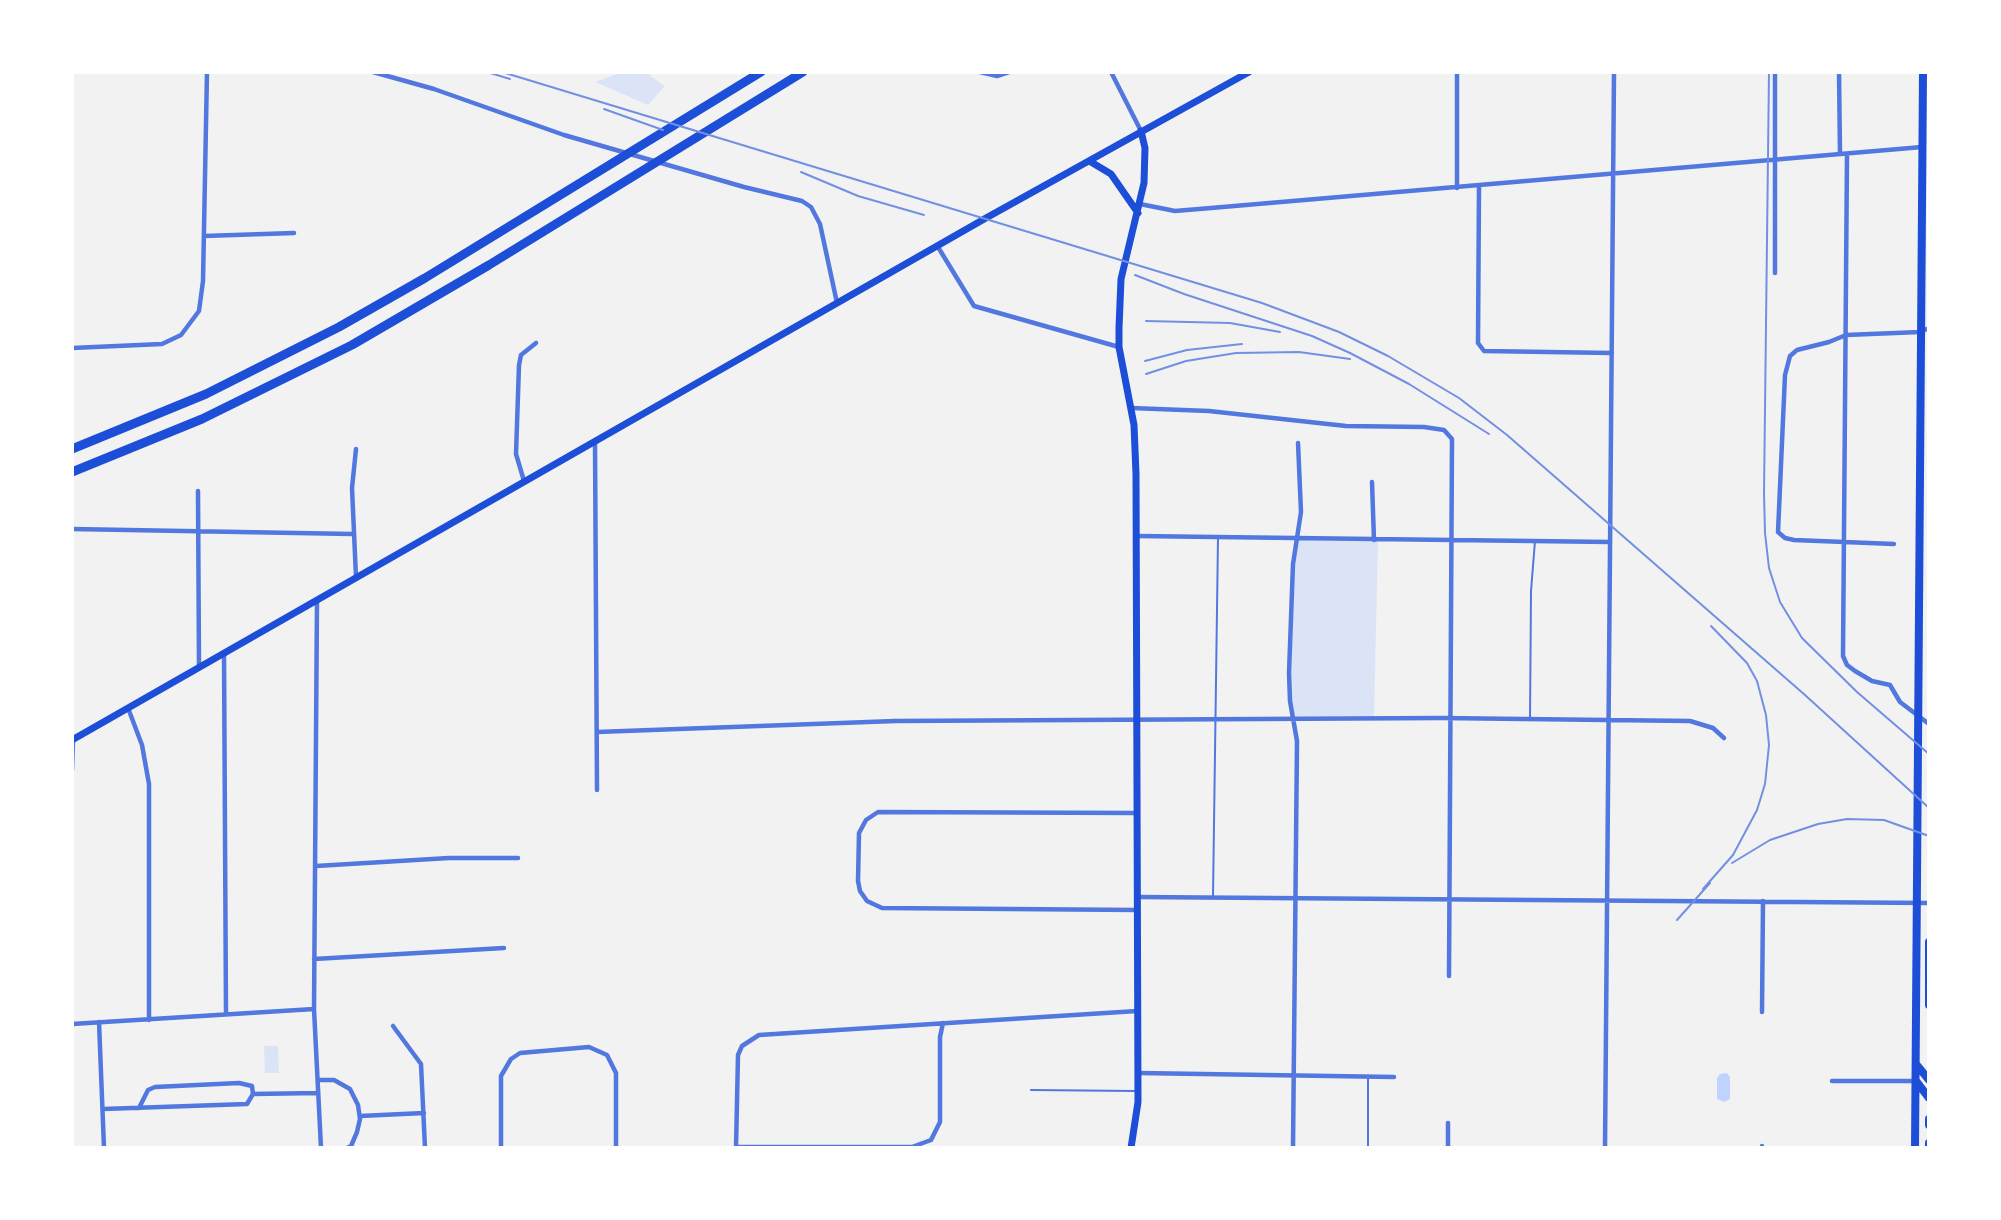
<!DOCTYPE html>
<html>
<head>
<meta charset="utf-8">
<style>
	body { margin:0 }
	#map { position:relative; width:2001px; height:1220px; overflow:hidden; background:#f2f2f2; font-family:Commissioner,sans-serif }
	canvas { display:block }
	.frame { position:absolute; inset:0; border:74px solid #fff; pointer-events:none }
</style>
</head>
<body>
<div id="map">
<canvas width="2001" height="1220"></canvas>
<div class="frame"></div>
</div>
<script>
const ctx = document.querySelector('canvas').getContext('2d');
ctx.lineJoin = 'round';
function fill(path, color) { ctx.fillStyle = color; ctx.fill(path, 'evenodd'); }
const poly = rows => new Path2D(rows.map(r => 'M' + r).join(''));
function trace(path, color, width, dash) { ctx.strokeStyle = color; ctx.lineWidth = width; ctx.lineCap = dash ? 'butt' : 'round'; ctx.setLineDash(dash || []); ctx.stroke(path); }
fill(poly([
	[622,72,657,72,649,75,665,86,648,105,595,82],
	[1296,539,1378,540,1374,719,1292,718,1290,701],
	[264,1046,278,1046,279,1073,265,1073]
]), '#dbe4f7');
fill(poly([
	[1727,1073,1730,1077,1730,1099,1724,1102,1717,1099,1717,1078,1720,1074]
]), '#bfd3fe');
trace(poly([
	[1530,718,1531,591,1535,541],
	[1213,896,1218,538],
	[1368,1077,1368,1148],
	[1031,1090,1135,1091]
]), '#5277de', 2);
trace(poly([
	[373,72,434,89,564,135,744,187,802,201,811,207,820,224,837,303],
	[980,72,997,76,1009,72],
	[1111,72,1141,131],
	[1775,72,1775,273],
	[1839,72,1840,154],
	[1847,154,1843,656,1847,665,1855,671,1872,681,1890,685,1900,702,1929,724],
	[1479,186,1478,343,1484,351,1612,353],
	[1457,188,1457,72],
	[1140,204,1175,211,1211,208,1922,147],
	[204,236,294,233],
	[938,247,974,306,1119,347],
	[72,348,162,344,181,335,199,311,203,281,207,72],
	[1131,408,1209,411,1346,426,1424,427,1444,430,1452,439,1449,976],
	[595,441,597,790],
	[356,449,352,488,356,577],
	[524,481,516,454,519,365,521,355,536,343],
	[1372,482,1374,540],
	[198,491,199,667],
	[72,529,352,534],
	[1137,536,1610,542],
	[1894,544,1794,540,1785,538,1778,532,1785,375,1790,356,1797,350,1829,342,1846,335,1920,332,1929,328],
	[317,600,314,1009,321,1148],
	[224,652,226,1014],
	[128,708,142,745,149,784,149,1020],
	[597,732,895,721,1441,718,1690,721,1713,728,1724,738],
	[72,770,73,740],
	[316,866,449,858,518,858],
	[1137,897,1929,903],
	[1137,910,882,908,867,901,860,891,858,881,859,833,866,820,878,812,1137,813],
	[314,959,504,948],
	[1762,1012,1763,901],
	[99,1022,104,1148],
	[72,1024,314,1009],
	[393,1026,421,1064,425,1148],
	[1138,1073,1394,1077],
	[318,1080,334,1080,350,1089,358,1105,360,1119,357,1132,351,1146,347,1148],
	[1832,1081,1916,1081],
	[139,1108,148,1090,155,1087,239,1083,252,1086,253,1094],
	[103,1109,247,1104,253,1094,318,1093],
	[360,1116,424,1113],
	[736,1147,912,1147,931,1140,940,1122,940,1037,943,1023],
	[501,1148,501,1076,511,1059,520,1053,589,1047,607,1055,616,1073,616,1148],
	[736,1148,738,1055,742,1046,759,1035,1137,1011],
	[1293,1148,1297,741,1290,701,1289,673,1293,564,1301,512,1298,443],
	[1448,1148,1448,1123],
	[1605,1148,1614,72],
	[1762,1148,1762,1146]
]), '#5277de', 4.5);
trace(poly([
	[1091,162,1111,174,1138,213],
	[72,740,986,218,1249,72],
	[1131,1148,1138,1102,1136,474,1134,425,1119,347,1119,328,1121,279,1144,183,1145,148,1141,131]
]), '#1d4ed8', 7);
trace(poly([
	[1929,942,1929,1005],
	[1916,1064,1929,1080],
	[1916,1081,1929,1098],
	[1929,1119,1929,1125],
	[1929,1143,1929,1146],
	[1915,1148,1923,72]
]), '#1d4ed8', 8);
trace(poly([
	[72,449,206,394,339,327,425,278,761,72],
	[72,472,202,419,352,345,489,265,803,72]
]), '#1d4ed8', 9);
trace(poly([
	[487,72,510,79],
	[502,72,1262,303,1339,332,1388,356,1459,398,1507,435,1805,695,1929,808],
	[1769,72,1764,493,1765,533,1769,568,1780,602,1802,638,1857,692,1929,754],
	[604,109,663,130],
	[801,172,858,196,924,215],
	[1135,275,1184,294,1312,336,1350,353,1409,384,1489,434],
	[1146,321,1230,323,1280,332],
	[1145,361,1187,350,1242,344],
	[1146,374,1186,361,1236,353,1299,352,1350,359],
	[1732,863,1770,840,1818,824,1847,819,1884,820,1929,836],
	[1703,889,1733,855,1757,810,1765,784,1769,745,1766,715,1757,681,1747,663,1711,626],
	[1677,920,1710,883]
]), '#7290e2', 2);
</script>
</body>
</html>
